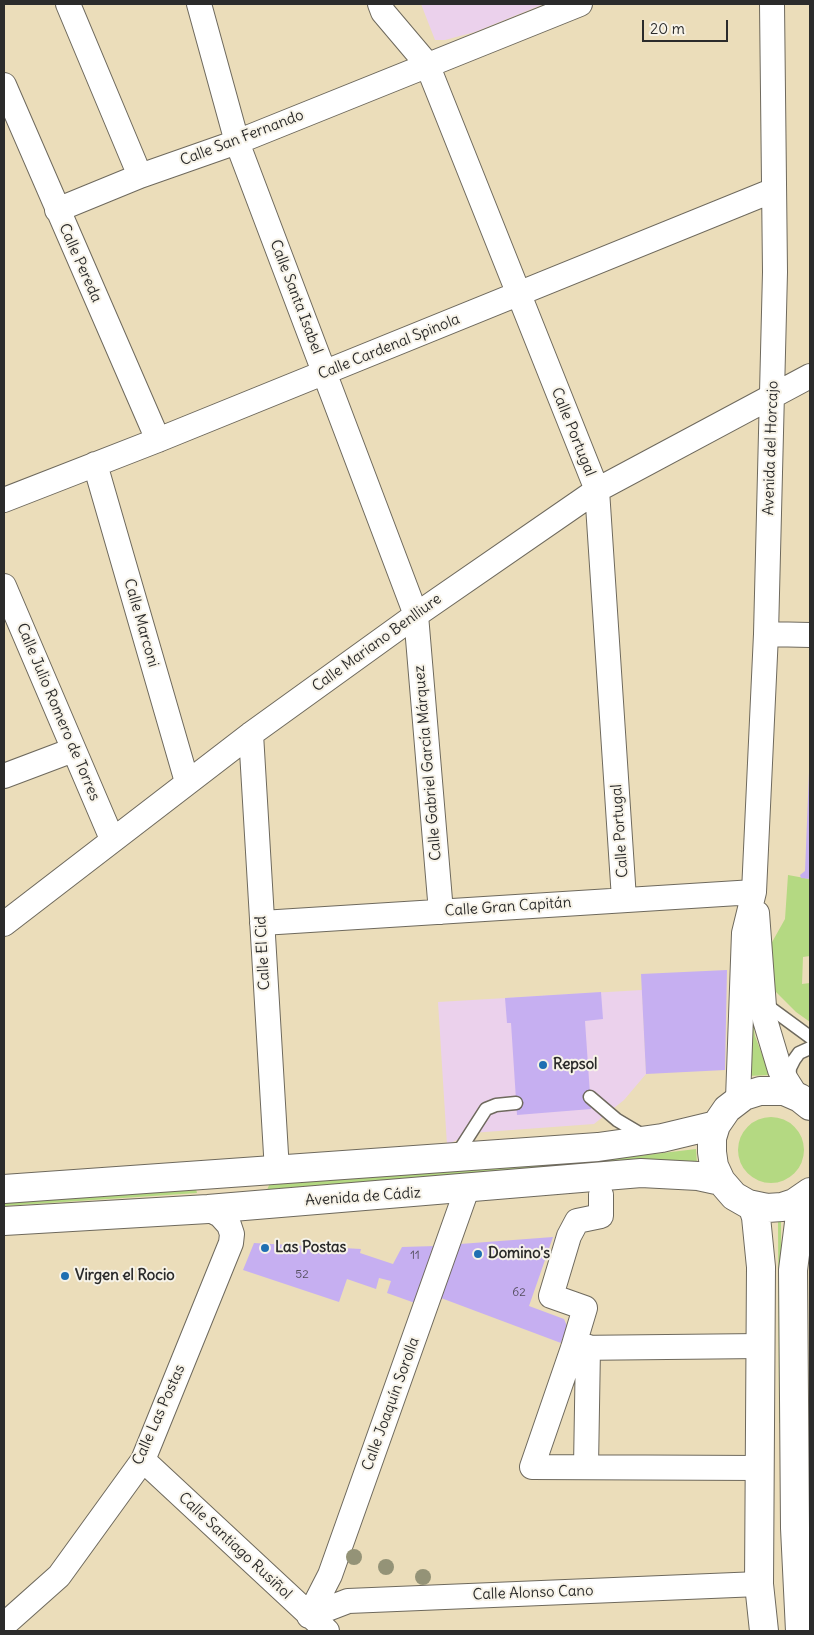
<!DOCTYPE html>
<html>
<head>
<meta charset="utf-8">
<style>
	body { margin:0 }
	#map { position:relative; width:814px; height:1635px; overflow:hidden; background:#ebddba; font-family:Delius,sans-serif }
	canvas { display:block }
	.frame { position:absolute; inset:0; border:5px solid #2b2b2b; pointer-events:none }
	.scale { position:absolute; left:642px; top:20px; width:86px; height:22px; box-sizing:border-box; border:2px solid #2b2b2b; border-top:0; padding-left:6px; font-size:15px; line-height:18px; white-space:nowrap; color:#2b2b2b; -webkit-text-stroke:4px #f7f3e8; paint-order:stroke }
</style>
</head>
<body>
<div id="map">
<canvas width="814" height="1635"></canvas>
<div class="frame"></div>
<div class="scale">20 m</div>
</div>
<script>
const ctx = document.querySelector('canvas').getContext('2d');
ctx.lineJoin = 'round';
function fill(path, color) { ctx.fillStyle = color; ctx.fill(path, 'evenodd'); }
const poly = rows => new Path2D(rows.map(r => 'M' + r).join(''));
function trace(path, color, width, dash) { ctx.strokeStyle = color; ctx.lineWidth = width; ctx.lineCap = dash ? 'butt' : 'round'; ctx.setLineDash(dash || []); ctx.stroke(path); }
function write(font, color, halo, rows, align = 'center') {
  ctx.font = font + ' Delius,sans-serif'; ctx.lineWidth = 4; ctx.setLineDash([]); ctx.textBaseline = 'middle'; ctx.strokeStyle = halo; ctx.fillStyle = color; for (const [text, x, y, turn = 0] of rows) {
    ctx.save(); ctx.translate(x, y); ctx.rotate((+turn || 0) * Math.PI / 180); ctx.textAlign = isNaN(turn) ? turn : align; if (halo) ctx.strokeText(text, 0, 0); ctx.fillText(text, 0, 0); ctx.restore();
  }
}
fill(poly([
	[421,4,544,4,475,32,445,40,435,40],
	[642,990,646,1074,624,1100,594,1124,471,1133,447,1145,438,1002]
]), '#ebd1ec');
fill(poly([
	[788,875,810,879,810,956,803,957,802,984,810,983,810,1022,796,1012,773,989,771,944,785,919],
	[753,1023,755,1036,770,1075,748,1076],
	'738 1150a33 33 0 1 1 66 0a33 33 0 1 1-66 0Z',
	[696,1149,697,1164,605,1162,604,1160],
	[593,1161,593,1163,510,1172,267,1190,270,1183,508,1168],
	[196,1189,197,1193,4,1206,4,1202],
	[778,1222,781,1222,782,1423,779,1423]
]), '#b4d982');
fill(poly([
	[809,772,810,772,810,879,801,878,800,875,805,871],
	[727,970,725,1070,646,1074,641,974],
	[601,992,603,1019,585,1021,591,1109,517,1115,511,1023,507,1023,505,998],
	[553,1237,529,1306,564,1319,567,1326,561,1343,441,1298,460,1244],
	[254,1243,361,1249,360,1253,393,1264,402,1247,436,1246,415,1303,387,1293,391,1281,379,1278,376,1289,347,1279,339,1302,243,1270]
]), '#c6aff1');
const lane = poly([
	[765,1004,810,1037],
	[789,1081,790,1068,794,1060,799,1053,810,1048],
	[590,1097,617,1120,644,1136],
	[453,1154,461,1148,486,1109,496,1105,516,1103]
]);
const street = poly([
	[68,4,140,176],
	[199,4,237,142,416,615,441,912],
	[380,4,383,12,427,64,597,490,624,899],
	[4,85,158,440],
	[57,210,140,176,237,142,580,4],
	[95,464,187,782],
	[4,500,158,440,774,190],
	[4,586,112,839],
	[766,634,810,635],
	[251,734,277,1171],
	[4,776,73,750],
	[757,913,765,1020,780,1070,797,1097],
	[262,923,754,892],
	[4,924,251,734,416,615,597,490,810,376],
	[738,1099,744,933,754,892,766,634,775,272,772,4],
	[601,1195,601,1216,577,1221,569,1236,551,1296,585,1308,573,1348,532,1467,759,1468],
	[573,1348,761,1346],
	[143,1460,327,1631],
	[586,1467,588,1347],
	[309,1616,330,1575,467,1189],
	[309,1616,348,1601,759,1584],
	[5,1624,59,1576,143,1460,231,1243,232,1234,229,1225,220,1215,208,1209]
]);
const secondary = poly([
	[810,1106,800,1098,784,1091,760,1091,744,1096,727,1109,716,1125,712,1138,712,1152,714,1166,721,1181,734,1196,748,1204,767,1208,782,1207,794,1203,810,1192],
	[4,1189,598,1147,662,1138,716,1125],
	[752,1205,756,1217,761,1267,759,1584,764,1631],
	[4,1221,208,1209,641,1173,698,1176,721,1181],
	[800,1631,795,1528,793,1270,800,1215,807,1195]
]);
trace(lane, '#6e695d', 15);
trace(street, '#6e695d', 26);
trace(secondary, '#6e695d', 30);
trace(lane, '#fff', 12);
trace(street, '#fff', 24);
trace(secondary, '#fff', 28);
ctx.fillStyle = '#949377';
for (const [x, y] of [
	[354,1557],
	[386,1567],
	[423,1577]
]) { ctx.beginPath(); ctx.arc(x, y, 8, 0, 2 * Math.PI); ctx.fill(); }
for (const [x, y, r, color] of [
	[543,1065,5,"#1f6fb2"],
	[265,1248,5,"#1f6fb2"],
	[478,1254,5,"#1f6fb2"],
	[65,1276,5,"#1f6fb2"]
]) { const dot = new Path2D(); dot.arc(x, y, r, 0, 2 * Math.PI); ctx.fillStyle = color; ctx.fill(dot); trace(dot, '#f7f3e8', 2); }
write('12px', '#524c5c', null, [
	["11",415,1256],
	["52",302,1275],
	["62",519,1293]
]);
write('15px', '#2b2b2b', '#f7f3e8', [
	["Calle San Fernando",242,138,-21],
	["Calle Pereda",80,263,66],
	["Calle Santa Isabel",296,297,69],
	["Calle Cardenal Spinola",389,347,-22],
	["Calle Portugal",573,432,68],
	["Avenida del Horcajo",771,448,-88],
	["Calle Marconi",141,623,74],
	["Calle Mariano Benlliure",377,643,-36],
	["Calle Julio Romero de Torres",58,712,67],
	["Calle Gabriel García Márquez",428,763,-95],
	["Calle Portugal",620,831,-94],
	["Calle Gran Capitán",508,907,-4],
	["Calle El Cid",263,953,-93],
	["Avenida de Cádiz",363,1197,-4],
	["Calle Joaquín Sorolla",391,1404,-70],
	["Calle Las Postas",159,1415,-66],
	["Calle Santiago Rusiñol",235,1546,43],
	["Calle Alonso Cano",533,1593,-2]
]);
write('bold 15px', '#2b2b2b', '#f7f3e8', [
	["Repsol",553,1065],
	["Las Postas",275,1248],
	["Domino's",488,1254],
	["Virgen el Rocio",75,1276]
], 'left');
</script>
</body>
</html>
